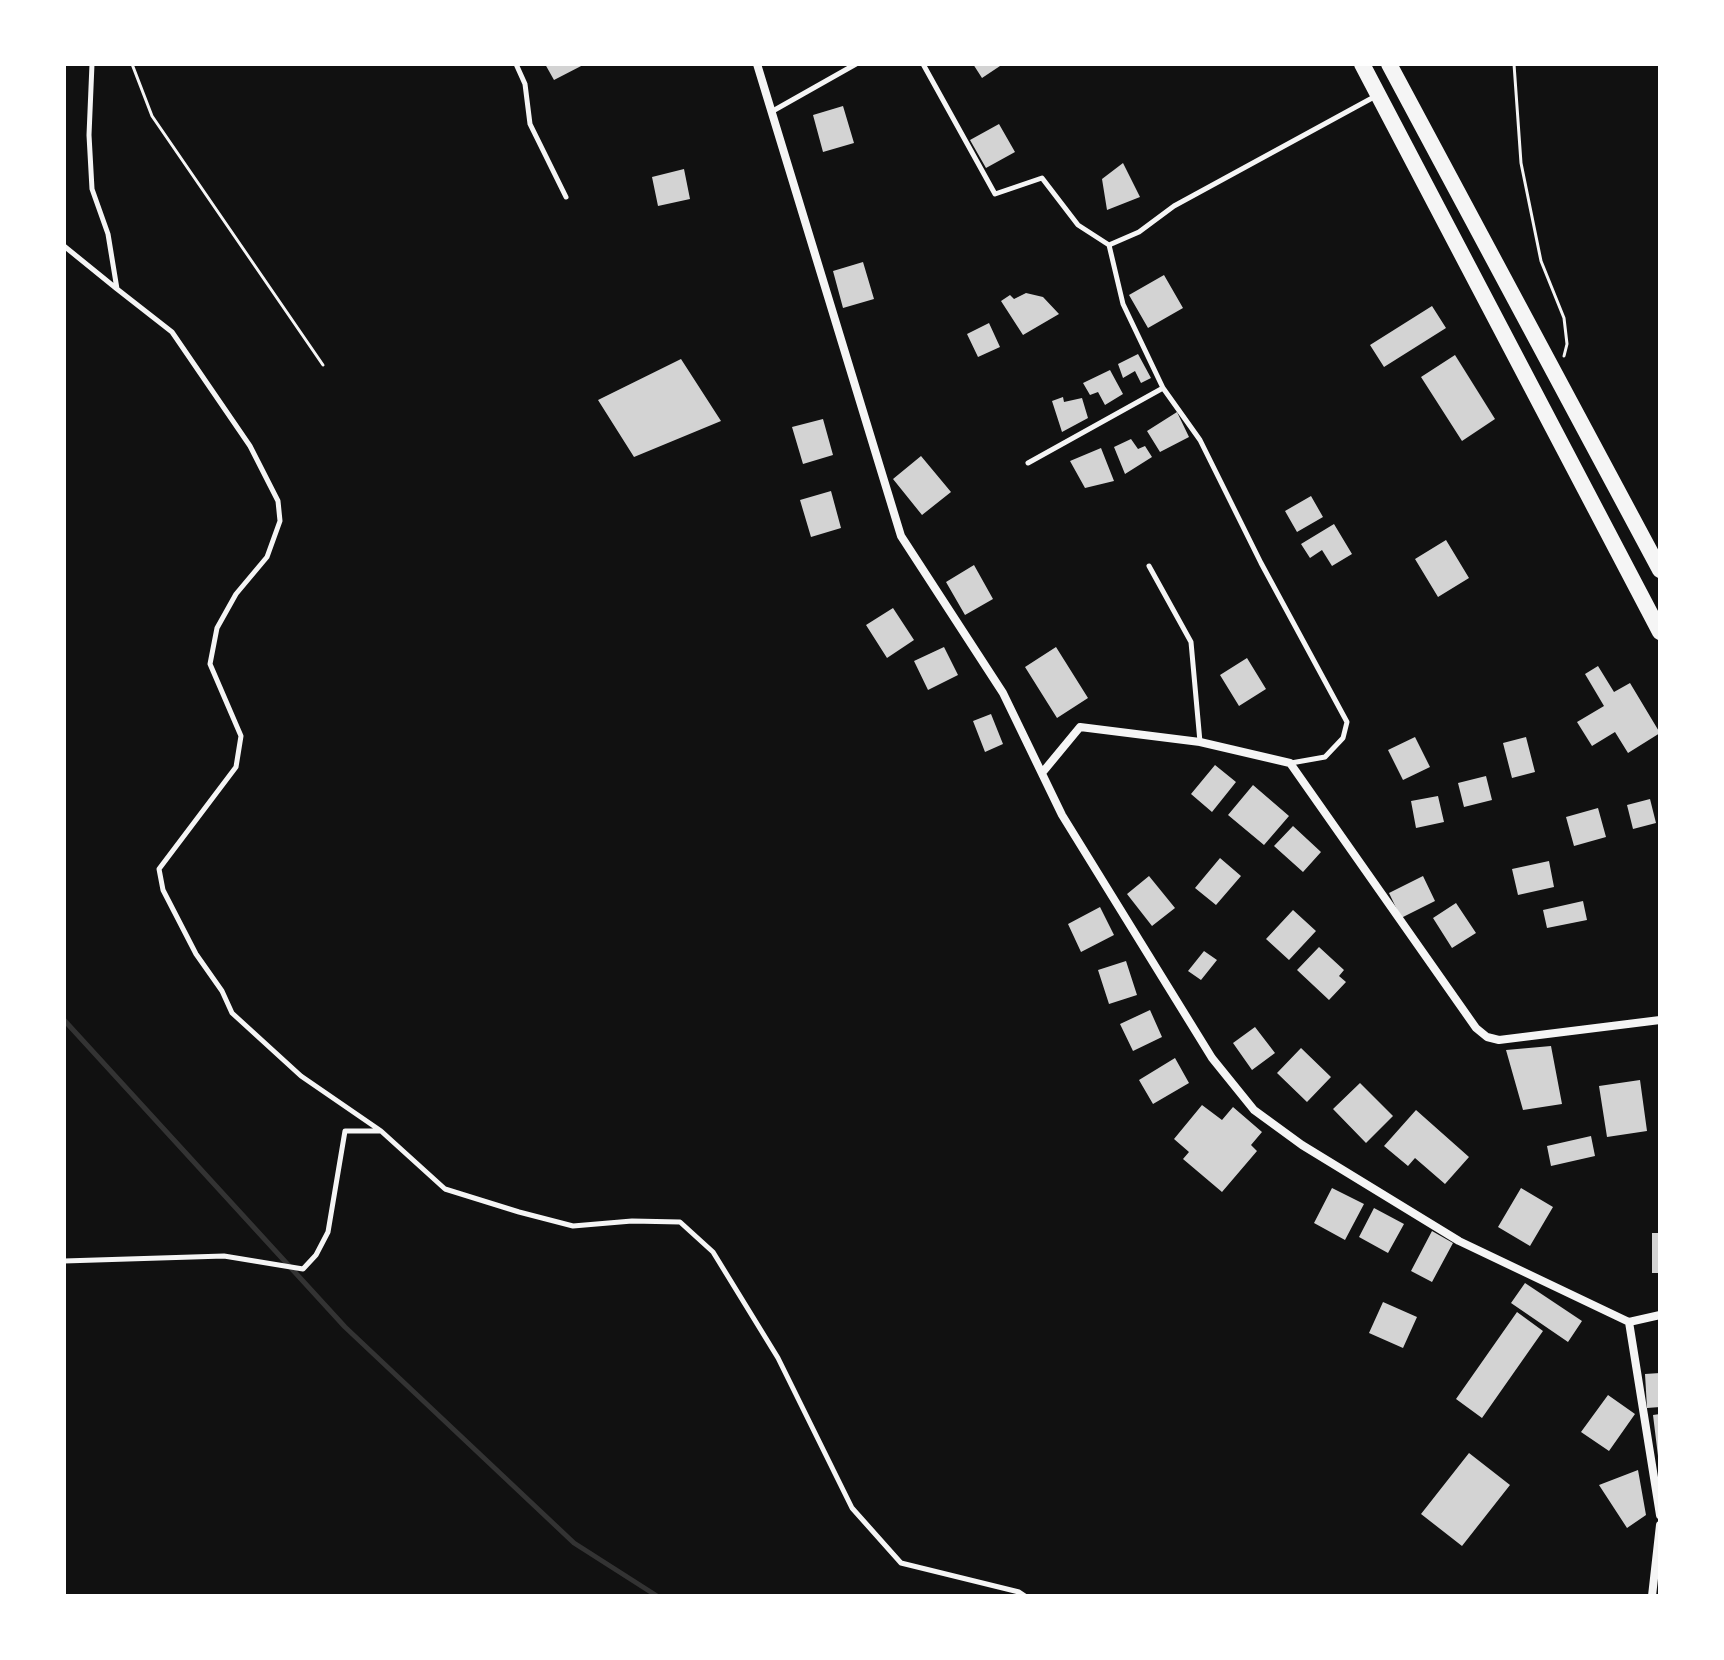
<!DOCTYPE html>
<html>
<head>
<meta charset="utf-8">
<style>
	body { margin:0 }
	#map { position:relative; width:1724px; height:1660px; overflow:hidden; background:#111; font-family:Signika,sans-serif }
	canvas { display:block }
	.frame { position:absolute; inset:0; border:66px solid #fff; pointer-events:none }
</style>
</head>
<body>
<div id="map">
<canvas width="1724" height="1660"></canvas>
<div class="frame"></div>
</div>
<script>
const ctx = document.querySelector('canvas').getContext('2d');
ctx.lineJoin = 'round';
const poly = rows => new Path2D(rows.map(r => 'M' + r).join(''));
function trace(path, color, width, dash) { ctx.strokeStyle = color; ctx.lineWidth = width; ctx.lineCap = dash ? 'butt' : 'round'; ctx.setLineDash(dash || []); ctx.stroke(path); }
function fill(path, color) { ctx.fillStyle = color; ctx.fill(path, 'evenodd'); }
trace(poly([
	[64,1020,345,1327,574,1543,657,1596]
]), '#333', 5);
fill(poly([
	[545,64,585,64,554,80],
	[973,64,1003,64,982,78],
	[843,106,854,143,823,152,813,115],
	[999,124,1015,152,986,168,970,140],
	[1123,163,1140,197,1107,210,1102,179],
	[684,169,690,199,658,206,652,177],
	[863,262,874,299,843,308,833,271],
	[1164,275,1183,308,1148,328,1129,295],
	[1026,293,1043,297,1059,314,1023,335,1001,301,1010,295,1014,299],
	[1432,306,1446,328,1384,367,1370,345],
	[989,323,1000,347,978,357,967,334],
	[1138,354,1151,378,1141,383,1135,371,1123,378,1118,364],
	[1455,355,1495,419,1462,441,1421,377],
	[681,359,721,421,634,457,598,400],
	[1110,370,1123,394,1105,405,1098,392,1090,395,1083,383],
	[1063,397,1064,402,1082,398,1088,418,1062,432,1052,401],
	[1177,412,1189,437,1160,452,1147,431],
	[823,419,833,455,803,464,792,427],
	[1131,439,1138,449,1145,446,1152,457,1125,474,1114,447],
	[1101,448,1114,481,1085,488,1070,461],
	[921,456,951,492,922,515,893,479],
	[831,491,841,528,811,537,800,500],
	[1311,496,1323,517,1297,532,1285,511],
	[1334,524,1352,554,1332,566,1322,550,1310,558,1301,544],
	[1446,540,1469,578,1438,597,1415,559],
	[974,565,993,599,965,615,946,582],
	[893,608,914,640,887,658,866,625],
	[944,647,958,675,928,690,914,661],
	[1056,647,1088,698,1057,718,1025,667],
	[1247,658,1266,689,1239,706,1220,675],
	[1598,666,1614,692,1630,683,1660,733,1628,753,1615,732,1592,746,1577,722,1604,706,1585,674],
	[991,714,1003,744,985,752,973,721],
	[1415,737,1430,767,1403,780,1388,750],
	[1526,737,1535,772,1512,778,1503,743],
	[1215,765,1236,782,1212,812,1191,794],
	[1486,776,1492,800,1464,807,1458,783],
	[1253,785,1289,816,1264,845,1228,815],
	[1438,796,1444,822,1416,828,1411,801],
	[1650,799,1656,823,1633,829,1627,805],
	[1598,808,1606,837,1574,846,1566,817],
	[1293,826,1321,852,1303,872,1274,846],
	[1220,858,1241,876,1216,905,1195,888],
	[1549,861,1554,887,1518,895,1512,869],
	[1149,876,1175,908,1152,926,1127,894],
	[1423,876,1435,901,1401,918,1389,893],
	[1583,901,1587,920,1547,928,1543,910],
	[1456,903,1476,933,1452,948,1433,918],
	[1100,907,1114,935,1081,952,1068,924],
	[1293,910,1316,931,1289,960,1266,939],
	[1319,947,1344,970,1339,976,1346,982,1329,1000,1297,970],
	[1204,951,1217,960,1201,980,1188,971],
	[1126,961,1137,995,1109,1004,1098,970],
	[1150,1010,1162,1037,1133,1051,1120,1024],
	[1255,1027,1275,1053,1252,1070,1233,1043],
	[1551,1046,1562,1104,1523,1110,1506,1050],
	[1301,1048,1331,1077,1307,1102,1277,1073],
	[1175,1058,1189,1083,1153,1104,1139,1080],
	[1640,1080,1647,1131,1607,1137,1599,1086],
	[1360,1083,1393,1116,1366,1143,1333,1109],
	[1202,1105,1222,1120,1233,1107,1262,1132,1251,1145,1257,1151,1222,1192,1183,1159,1189,1152,1174,1139],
	[1416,1110,1469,1157,1445,1184,1415,1158,1408,1166,1384,1146],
	[1591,1136,1595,1156,1551,1166,1547,1146],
	[1332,1188,1364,1204,1345,1240,1314,1223],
	[1521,1188,1553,1207,1530,1246,1498,1227],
	[1374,1208,1404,1224,1388,1253,1359,1237],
	[1432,1231,1453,1243,1432,1282,1411,1271],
	[1652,1233,1660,1233,1660,1273,1652,1273],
	[1525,1283,1582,1321,1568,1342,1511,1303],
	[1383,1302,1417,1317,1403,1348,1369,1333],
	[1517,1312,1543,1331,1482,1418,1456,1399],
	[1660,1373,1660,1407,1647,1408,1645,1374],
	[1608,1395,1635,1414,1609,1451,1581,1432],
	[1660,1414,1660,1456,1658,1456,1653,1415],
	[1469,1453,1510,1485,1462,1546,1421,1514],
	[1638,1470,1646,1515,1627,1528,1599,1485]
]), '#d3d3d3');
trace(poly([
	[132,64,152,116,323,365],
	[1514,64,1521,163,1541,261,1564,318,1567,344,1564,356]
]), '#f5f5f5', 3);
trace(poly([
	[516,64,525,84,530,124,566,197],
	[923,64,995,194,1042,178,1078,225,1109,245,1139,232,1174,206,1374,97],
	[771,112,856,64],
	[64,246,117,289,108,234,92,189,89,135,92,64],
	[117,289,172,332,250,446,278,501,280,521,267,557,236,594,217,628,210,664,241,736,236,767,159,869,163,890,196,954,222,991,232,1013,301,1076,381,1131],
	[1163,388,1200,440,1261,563,1347,722,1343,738,1325,757,1291,763],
	[1028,463,1163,388,1123,304,1109,245],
	[1149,566,1191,642,1200,742],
	[64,1261,224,1256,303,1269,316,1255,328,1232,345,1131,381,1131,445,1189,519,1212,573,1226,632,1221,680,1222,713,1252,778,1358,852,1508,901,1563,1019,1592,1025,1596]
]), '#f5f5f5', 5);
trace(poly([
	[757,64,901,536,1003,693,1062,815,1212,1058,1254,1110,1302,1145,1459,1241,1629,1322,1660,1315],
	[1042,773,1080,727,1200,742,1290,763,1476,1028,1487,1037,1499,1040,1660,1020],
	[1629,1322,1660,1515],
	[1652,1596,1660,1525]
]), '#f5f5f5', 8);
trace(poly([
	[1362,64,1660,632],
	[1389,64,1660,570]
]), '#f5f5f5', 16);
</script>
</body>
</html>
